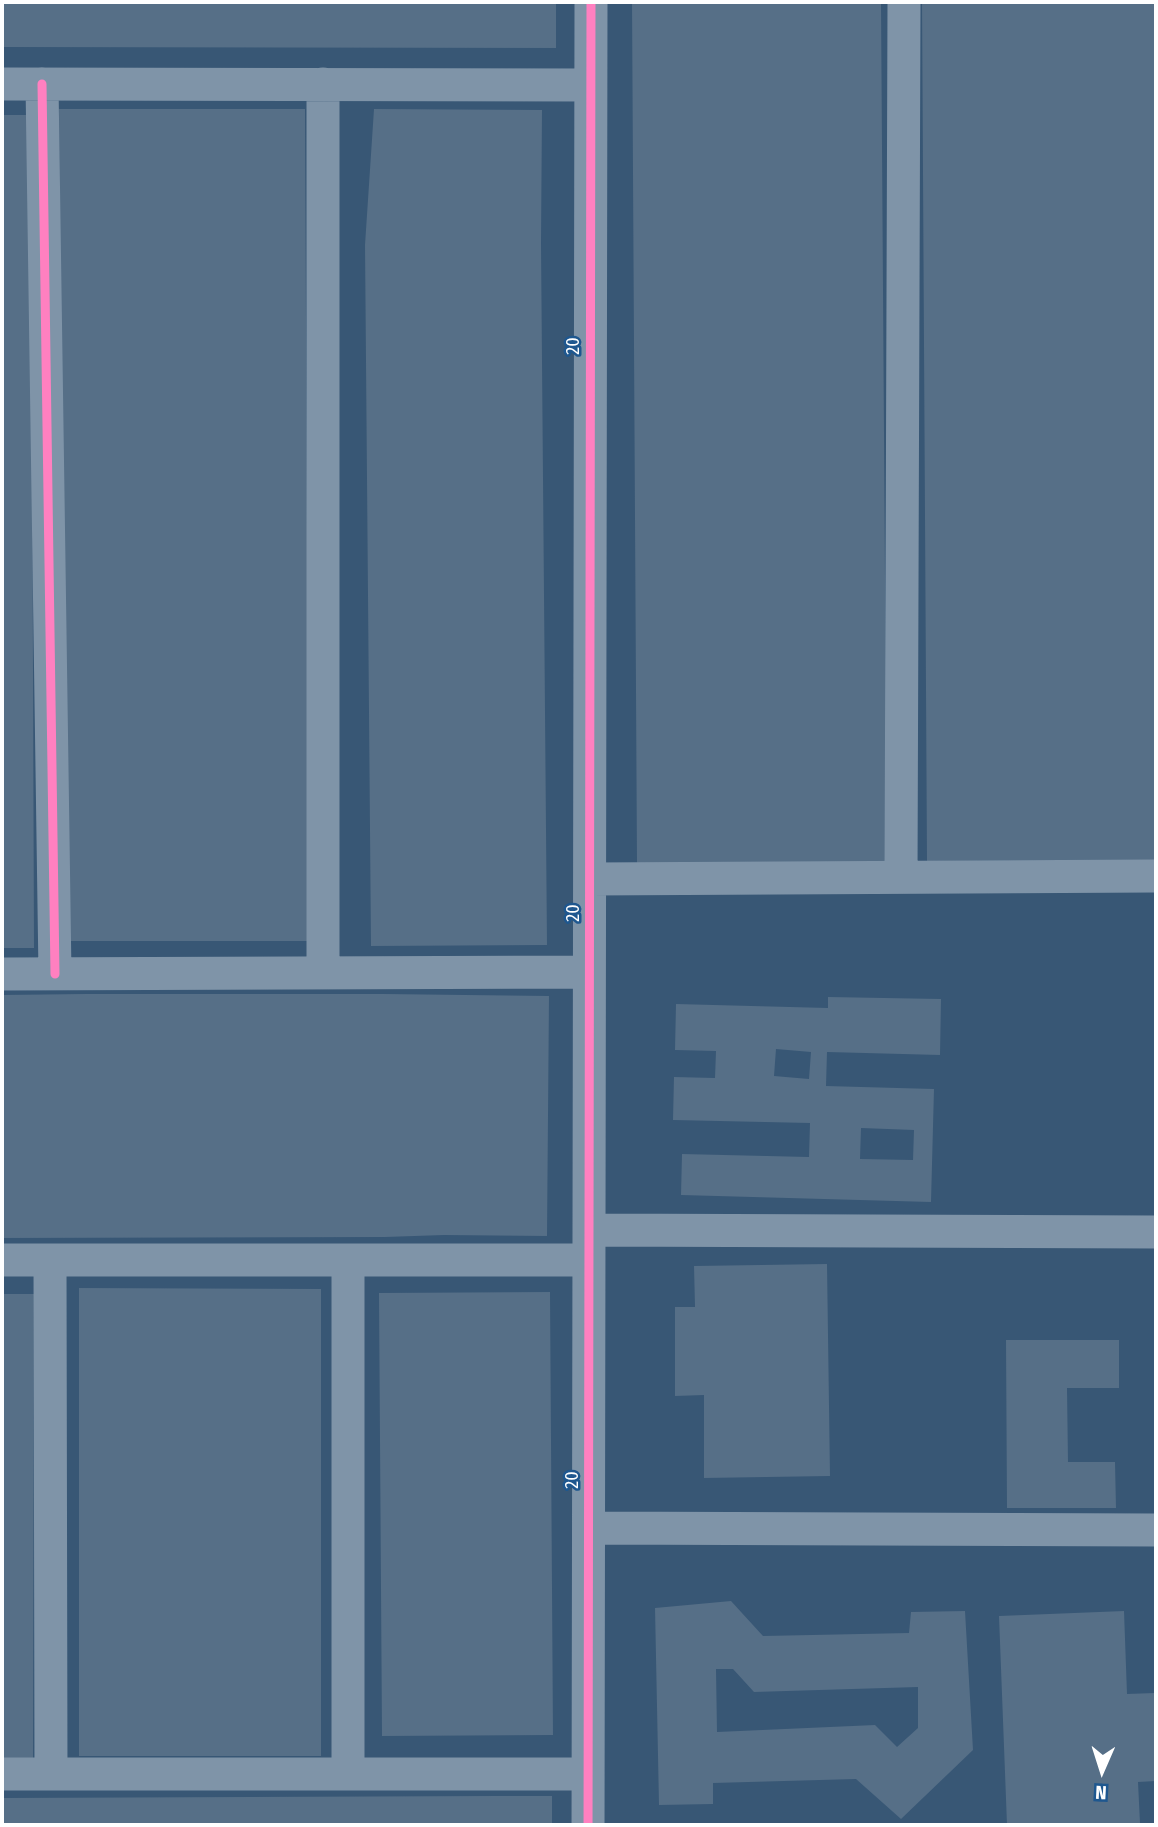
<!DOCTYPE html>
<html>
<head>
<meta charset="utf-8">
<style>
	body { margin:0 }
	#map { position:relative; width:1158px; height:1827px; overflow:hidden; background:#385775; font-family:"Fira Sans Condensed",sans-serif }
	canvas { display:block }
	.frame { position:absolute; inset:0; border:4px solid #fff; pointer-events:none }
	.north { position:absolute; left:1067px; top:1736px; width:70px; height:70px; -webkit-text-stroke:5px #1e578f; paint-order:stroke; rotate:183deg; font-size:19px; font-weight:700; line-height:28px; text-align:center; color:#fff }
	.north::after { content:''; display:block; margin:auto; width:24px; height:32px; background:#fff; clip-path:polygon(50% 0,100% 100%,50% 72%,0 100%) }
</style>
</head>
<body>
<div id="map">
<canvas width="1158" height="1827"></canvas>
<div class="frame"></div>
<div class="north">N</div>
</div>
<script>
const ctx = document.querySelector('canvas').getContext('2d');
ctx.lineJoin = 'round';
function fill(path, color) { ctx.fillStyle = color; ctx.fill(path, 'evenodd'); }
const poly = rows => new Path2D(rows.map(r => 'M' + r).join(''));
function trace(path, color, width, dash) { ctx.strokeStyle = color; ctx.lineWidth = width; ctx.lineCap = dash ? 'butt' : 'round'; ctx.setLineDash(dash || []); ctx.stroke(path); }
function write(font, color, halo, rows, align = 'center') {
  ctx.font = font + ' "Fira Sans Condensed",sans-serif'; ctx.lineWidth = 5; ctx.setLineDash([]); ctx.textBaseline = 'middle'; ctx.strokeStyle = halo; ctx.fillStyle = color; for (const [text, x, y, turn = 0] of rows) {
    ctx.save(); ctx.translate(x, y); ctx.rotate((+turn || 0) * Math.PI / 180); ctx.textAlign = isNaN(turn) ? turn : align; if (halo) ctx.strokeText(text, 0, 0); ctx.fillText(text, 0, 0); ctx.restore();
  }
}
fill(poly([
	[2,2,556,2,556,48,2,47],
	[632,2,881,2,887,862,637,864],
	[922,2,1156,2,1156,860,927,861],
	[59,109,305,109,309,941,63,941],
	[374,109,542,110,541,243,547,945,371,946,365,245],
	[2,115,31,115,34,948,2,948],
	[85,994,384,994,549,996,547,1236,444,1235,385,1237,2,1238,2,995],
	[828,997,941,999,940,1055,827,1052,826,1086,934,1089,931,1202,681,1195,682,1154,809,1157,810,1123,673,1120,674,1077,715,1078,716,1051,675,1050,676,1004,828,1008],
	[776,1049,811,1052,809,1079,774,1076],
	[861,1128,914,1130,913,1160,860,1159],
	[827,1264,830,1476,704,1478,704,1395,675,1396,675,1307,695,1307,694,1266],
	[79,1288,321,1289,321,1756,79,1756],
	[550,1292,553,1735,382,1736,379,1293],
	[2,1294,34,1294,33,1763,2,1763],
	[1006,1340,1119,1340,1119,1388,1067,1388,1068,1462,1115,1462,1116,1508,1007,1508],
	[731,1601,763,1636,909,1633,911,1612,965,1611,973,1750,901,1819,856,1779,713,1783,713,1804,659,1805,655,1608],
	[716,1669,733,1669,754,1692,918,1687,918,1728,897,1747,875,1725,717,1732],
	[1124,1611,1127,1694,1155,1693,1156,1781,1138,1782,1140,1823,1007,1825,999,1616],
	[492,1796,552,1796,552,1825,2,1825,2,1798]
]), '#566f87');
trace(poly([
	[2,84,590,85],
	[42,84,55,974],
	[323,84,323,973],
	[901,877,904,2],
	[590,879,1156,876],
	[2,974,589,972],
	[589,1230,1156,1232],
	[2,1260,589,1260],
	[50,1260,51,1774],
	[348,1260,348,1774],
	[589,1528,1156,1530],
	[2,1774,587,1774],
	[588,1825,591,2]
]), '#7f94a8', 33);
trace(poly([
	[42,84,55,974],
	[588,1825,591,2]
]), '#ff80c0', 9);
write('18px', '#fff', '#1e578f', [
	["20",574,346,-90],
	["20",574,913,-90],
	["20",573,1480,-90]
]);
</script>
</body>
</html>
